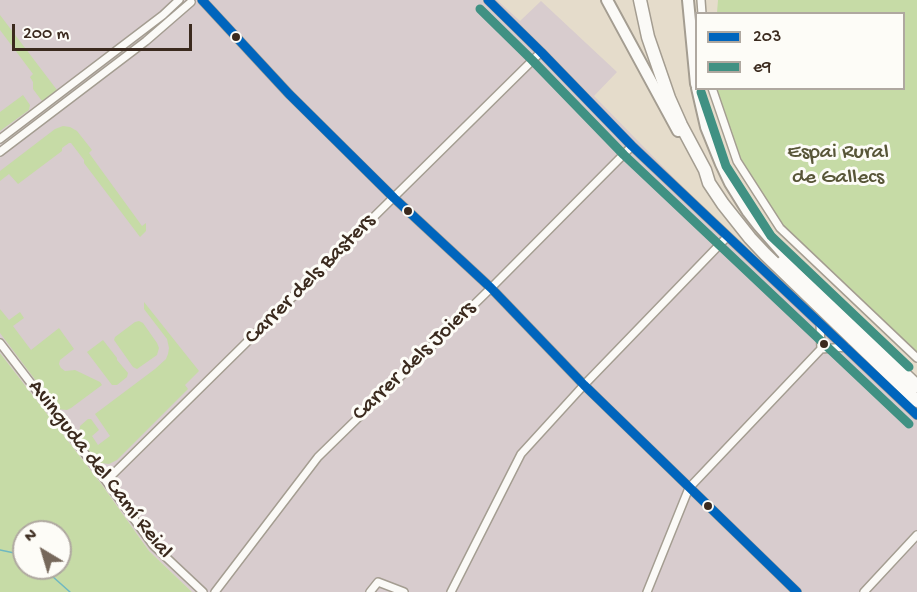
<!DOCTYPE html>
<html>
<head>
<meta charset="utf-8">
<style>
	body { margin:0 }
	#map { position:relative; width:917px; height:592px; overflow:hidden; background:#e5dccb; font-family:"Gochi Hand",sans-serif }
	canvas { display:block }
	.legend { position:absolute; left:695px; top:12px; width:210px; height:78px; box-sizing:border-box; background:#fdfcf7; border:2px solid #afa8a0; margin:0; padding:8px 10px; list-style:none; font-size:18px; color:#3b2a1e }
	.legend li { display:flex; align-items:center; gap:12px; height:30px }
	.legend b { width:30px; border:2px solid #afa8a0 }
	.north { position:absolute; left:12px; top:520px; width:60px; height:60px; box-sizing:border-box; background:#fdfcf7; border:2px solid #afa8a0; border-radius:50%; rotate:322deg; font-size:16px; font-weight:700; line-height:24px; text-align:center; color:#3b2a1e }
	.north::after { content:''; display:block; margin:auto; width:21px; height:27px; background:#76685b; clip-path:polygon(50% 0,100% 100%,50% 72%,0 100%) }
	.scale { position:absolute; left:12px; top:24px; width:180px; height:27px; box-sizing:border-box; border:3px solid #3b2a1e; border-top:0; padding-left:8px; font-size:18px; line-height:21px; white-space:nowrap; color:#3b2a1e; -webkit-text-stroke:4px #fdfcf7; paint-order:stroke }
</style>
</head>
<body>
<div id="map">
<canvas width="917" height="592"></canvas>
<ul class="legend">
<li><b style="height:8px;background:#0065bd"></b>203</li>
<li><b style="height:8px;background:#409183"></b>e9</li>
</ul>
<div class="north">N</div>
<div class="scale">200 m</div>
</div>
<script>
const ctx = document.querySelector('canvas').getContext('2d');
ctx.lineJoin = 'round';
function fill(path, color) { ctx.fillStyle = color; ctx.fill(path, 'evenodd'); }
const poly = rows => new Path2D(rows.map(r => 'M' + r).join(''));
function trace(path, color, width, dash) { ctx.strokeStyle = color; ctx.lineWidth = width; ctx.lineCap = dash ? 'butt' : 'round'; ctx.setLineDash(dash || []); ctx.stroke(path); }
function write(font, color, halo, rows, align = 'center') {
  ctx.font = font + ' "Gochi Hand",sans-serif'; ctx.lineWidth = 6; ctx.setLineDash([]); ctx.textBaseline = 'middle'; ctx.strokeStyle = halo; ctx.fillStyle = color; for (const [text, x, y, turn = 0] of rows) {
    ctx.save(); ctx.translate(x, y); ctx.rotate((+turn || 0) * Math.PI / 180); ctx.textAlign = isNaN(turn) ? turn : align; if (halo) ctx.strokeText(text, 0, 0); ctx.fillText(text, 0, 0); ctx.restore();
  }
}
fill(poly([
	[0,0,497,0,520,21,541,1,617,72,594,96,679,183,917,412,917,592,192,592,149,551,102,485,0,353]
]), '#d8ccce');
fill(poly([
	[718,0,917,0,917,354,850,292,782,224,756,187,739,155,724,116,716,89,904,88,904,14,717,13],
	[0,15,57,90,42,101,33,89,33,82,30,77,33,74,0,30],
	[23,95,30,105,29,110,0,131,0,112],
	[63,126,70,127,77,131,92,150,89,153,142,226,146,223,146,231,140,237,84,163,84,160,71,143,69,143,62,148,62,151,18,184,9,174,0,181,0,171,55,129],
	[144,302,199,371,185,385,188,389,117,460,109,464,101,463,96,460,79,438,80,426,88,419,91,419,99,430,92,436,98,445,110,436,95,414,155,369,166,359,168,354,169,348,167,339,144,309],
	[0,309,9,320,20,312,24,318,13,326,31,350,59,328,74,349,60,360,59,364,61,368,65,371,75,370,100,382,102,385,71,408,67,410,57,409,0,333],
	[139,321,143,323,157,343,159,348,157,355,137,369,133,367,114,340,115,337,135,322],
	[103,340,117,358,117,360,128,373,127,377,117,385,112,385,87,352],
	[0,353,102,485,149,551,192,592,0,592],
	[24,532,60,532,60,568,24,568]
]), '#c6dba6');
trace(poly([
	[0,550,24,555],
	[43,568,70,592]
]), '#6fb8c1', 1.5);
const street = poly([
	[202,0,289,94,394,198,491,288,584,385,797,592],
	[488,0,541,52,632,146,917,415],
	[701,0,702,14],
	[712,88,737,161,780,228,917,358],
	[0,139,163,15,179,0],
	[0,152,146,41,191,2],
	[820,323,821,349],
	[0,343,106,481,153,545,203,592],
	[106,481,541,52],
	[215,592,318,457,491,288,632,146],
	[370,592,378,582,404,592],
	[451,592,521,454,584,385,727,237],
	[647,592,689,488,821,349,846,347],
	[864,592,917,535]
]);
const secondary = poly([
	[607,0,678,131],
	[688,0,696,84],
	[697,88,706,127,721,164,730,183,748,212,758,225,793,265]
]);
const highway = poly([
	[640,0,648,37,669,98,681,125,705,170,709,183,723,204,750,238,765,254,917,401],
	[783,262,807,284,817,291,917,386]
]);
trace(street, '#a49d91', 10);
trace(secondary, '#a49d91', 14);
trace(highway, '#a49d91', 15);
trace(street, '#fbfaf7', 7);
trace(secondary, '#fbfaf7', 10);
trace(highway, '#fbfaf7', 12);
trace(poly([
	[202,0,289,94,394,198,491,288,584,385,797,592],
	[488,0,541,52,632,146,917,415]
]), '#0065bd', 9);
trace(poly([
	[480,9,532,60,624,155,909,424],
	[701,92,726,166,771,236,909,367]
]), '#409183', 9);
for (const [x, y, r, color] of [
	[236,37,5,"#3b2a1e"],
	[408,211,5,"#3b2a1e"],
	[824,344,5,"#3b2a1e"],
	[708,506,5,"#3b2a1e"]
]) { const dot = new Path2D(); dot.arc(x, y, r, 0, 2 * Math.PI); ctx.fillStyle = color; ctx.fill(dot); trace(dot, '#fdfcf7', 2); }
write('22px', '#585638', '#fdfcf7', [
	["Espai Rural",838,154],
	["de Gallecs",838,179]
]);
write('22px', '#3b2a1e', '#fdfcf7', [
	["Carrer dels Basters",311,280,-45],
	["Carrer dels Joiers",415,362,-44],
	["Avinguda del Camí Reial",99,470,52]
]);
</script>
</body>
</html>
